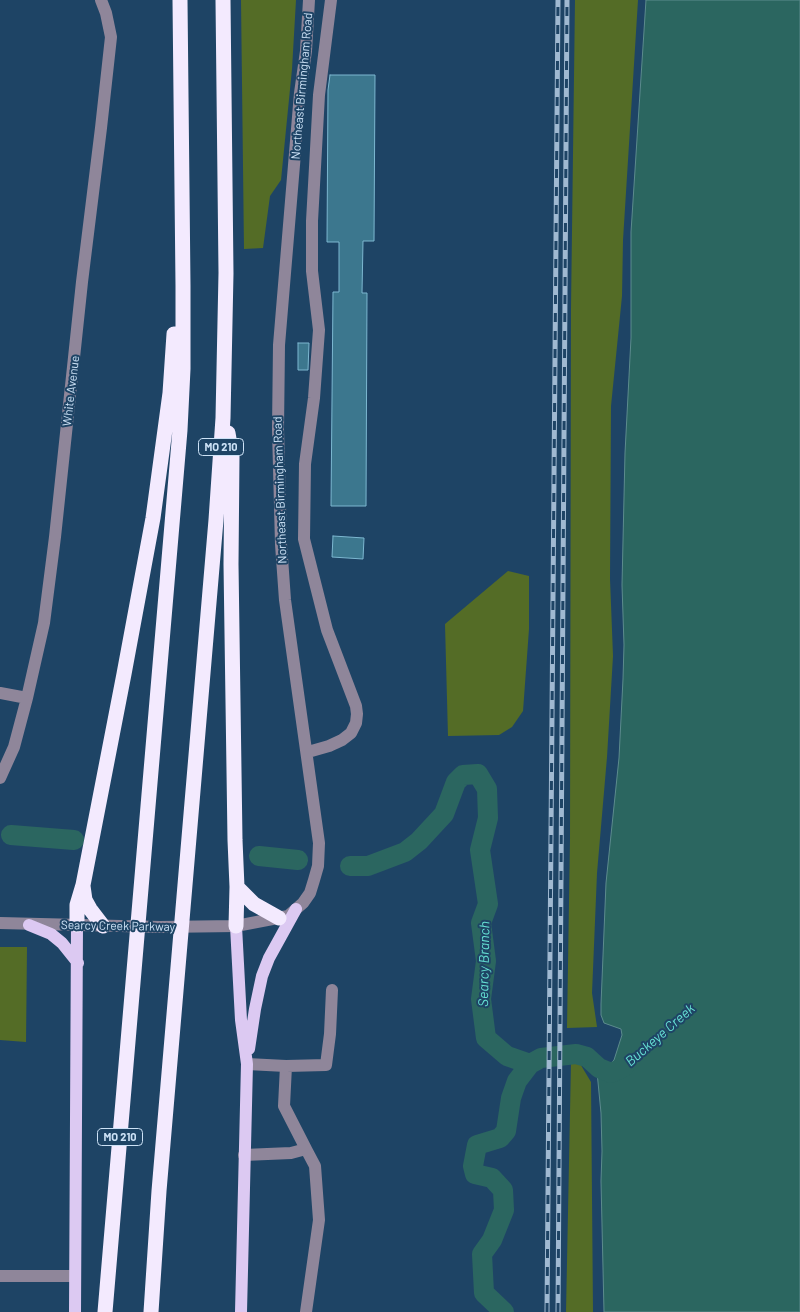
<!DOCTYPE html>
<html>
<head>
<meta charset="utf-8">
<style>
	body { margin:0 }
	canvas { display:block; background:#1e4465 }
</style>
</head>
<body>
<canvas width="800" height="1312"></canvas>
<script>
const ctx = document.querySelector('canvas').getContext('2d');
ctx.lineJoin = 'round';
function fill(path, color) { ctx.fillStyle = color; ctx.fill(path, 'evenodd'); }
const poly = rows => new Path2D(rows.map(r => 'M' + r).join(''));
function trace(path, color, width, dash) { ctx.strokeStyle = color; ctx.lineWidth = width; ctx.lineCap = dash ? 'butt' : 'round'; ctx.setLineDash(dash || []); ctx.stroke(path); }
function write(font, color, halo, rows, align = 'center') {
  ctx.font = font + ' Barlow,sans-serif'; ctx.lineWidth = 4; ctx.setLineDash([]); ctx.textBaseline = 'middle'; ctx.strokeStyle = halo; ctx.fillStyle = color; for (const [text, x, y, turn = 0] of rows) {
    ctx.save(); ctx.translate(x, y); ctx.rotate((+turn || 0) * Math.PI / 180); ctx.textAlign = isNaN(turn) ? turn : align; if (halo) ctx.strokeText(text, 0, 0); ctx.fillText(text, 0, 0); ctx.restore();
  }
}
fill(poly([
	[241,0,296,0,292,69,281,180,270,196,263,248,244,249],
	[575,0,638,0,623,240,622,296,611,406,610,579,613,656,607,757,597,873,592,993,597,1027,567,1028,570,839,571,308],
	[508,571,529,576,529,629,523,711,512,727,499,735,448,736,445,624],
	[0,947,27,947,26,1042,0,1040],
	[579,1062,591,1082,593,1312,566,1312,571,1063]
]), '#546c26');
const water = poly([
	[646,0,800,0,800,1312,604,1312,601,1181,602,1151,601,1113,597,1072,602,1065,609,1065,614,1060,622,1035,621,1029,604,1023,601,1015,601,1004,606,883,619,758,623,679,624,645,622,585,625,453,631,338,631,232,646,0]
]);
fill(water, '#2b6660');
trace(water, '#5c8b8d', 1);
trace(poly([
	[11,835,74,840],
	[259,856,298,860],
	[350,866,368,866,405,852,419,841,444,814,456,782,463,775,478,774,487,789,488,818,480,850,488,904,481,923,486,961,481,999,486,1038,507,1056,530,1064],
	[504,1312,484,1293,482,1254,492,1240,504,1210,503,1190,492,1178,475,1174,473,1166,477,1145,500,1138,506,1131,511,1098,517,1081,530,1064,541,1058,576,1054,587,1057,599,1068,611,1073,624,1067]
]), '#2b6660', 20);
const building = poly([
	[330,75,375,75,374,241,363,241,362,293,367,293,366,506,331,506,333,292,339,292,339,242,327,242,328,90,330,75],
	[298,343,309,343,308,370,298,370,298,343],
	[333,536,364,538,363,559,332,557,333,536]
]);
fill(building, '#3c778e');
trace(building, '#7cb7d0', 1);
trace(poly([
	[0,693,27,698],
	[308,752,329,746,342,740,351,733,356,723,357,714,356,706,327,630,304,539,305,464,314,398,319,330,312,271,312,221,319,95,331,0],
	[0,778,14,747,27,698,44,623,55,537,82,282,101,128,111,37,106,13,101,0],
	[0,923,160,927,236,926,288,916,303,903,310,893,314,880,318,866,319,843,285,600,281,544,278,429,279,345,300,93,306,51,309,0],
	[247,1064,286,1066,326,1065,330,1034,332,990],
	[306,1149,315,1166,319,1220,306,1312],
	[244,1155,291,1153,306,1149,284,1106,286,1066],
	[0,1276,75,1276]
]), '#8f869a', 12);
trace(poly([
	[29,925,51,934,62,943,78,963],
	[236,926,241,1020,247,1064,241,1312],
	[249,1049,255,1009,262,976,269,958,296,909],
	[75,1312,77,925]
]), '#dcc9f2', 12);
trace(poly([
	[228,433,232,456,231,564,235,840,237,887,236,926],
	[83,886,85,900,90,909,103,926],
	[237,887,254,904,279,918],
	[77,925,77,905,83,885,124,674,153,518,170,393,174,334],
	[105,1312,180,430,183,369,183,286,180,0],
	[151,1312,159,1191,216,520,223,418,226,273,223,0]
]), '#f3eafe', 15);
const rail = poly([
	[547,1312,558,0],
	[558,1312,567,0]
]);
trace(rail, '#a0b9d1', 5);
trace(rail, '#1e4465', 3, [9]);
for (const [x, y, w] of [
	[221,447,45],
	[120,1137,45]
]) { const box = new Path2D(); box.roundRect(x - w / 2, y - 8.5, w, 17, 4); ctx.fillStyle = '#1e4465'; ctx.fill(box); trace(box, '#cde2f6', 1); }
write('bold 11px', '#cde2f6', null, [
	["MO 210",221,447],
	["MO 210",120,1137]
]);
write('12px', '#cde2f6', '#1e4465', [
	["Northeast Birmingham Road",302,86,-85],
	["White Avenue",71,391,-83],
	["Northeast Birmingham Road",280,490,-92],
	["Searcy Creek Parkway",118,926,1]
]);
write('italic 14px', '#65dfd3', '#1e4465', [
	["Searcy Branch",484,964,-89],
	["Buckeye Creek",660,1035,-41]
]);
</script>
</body>
</html>
